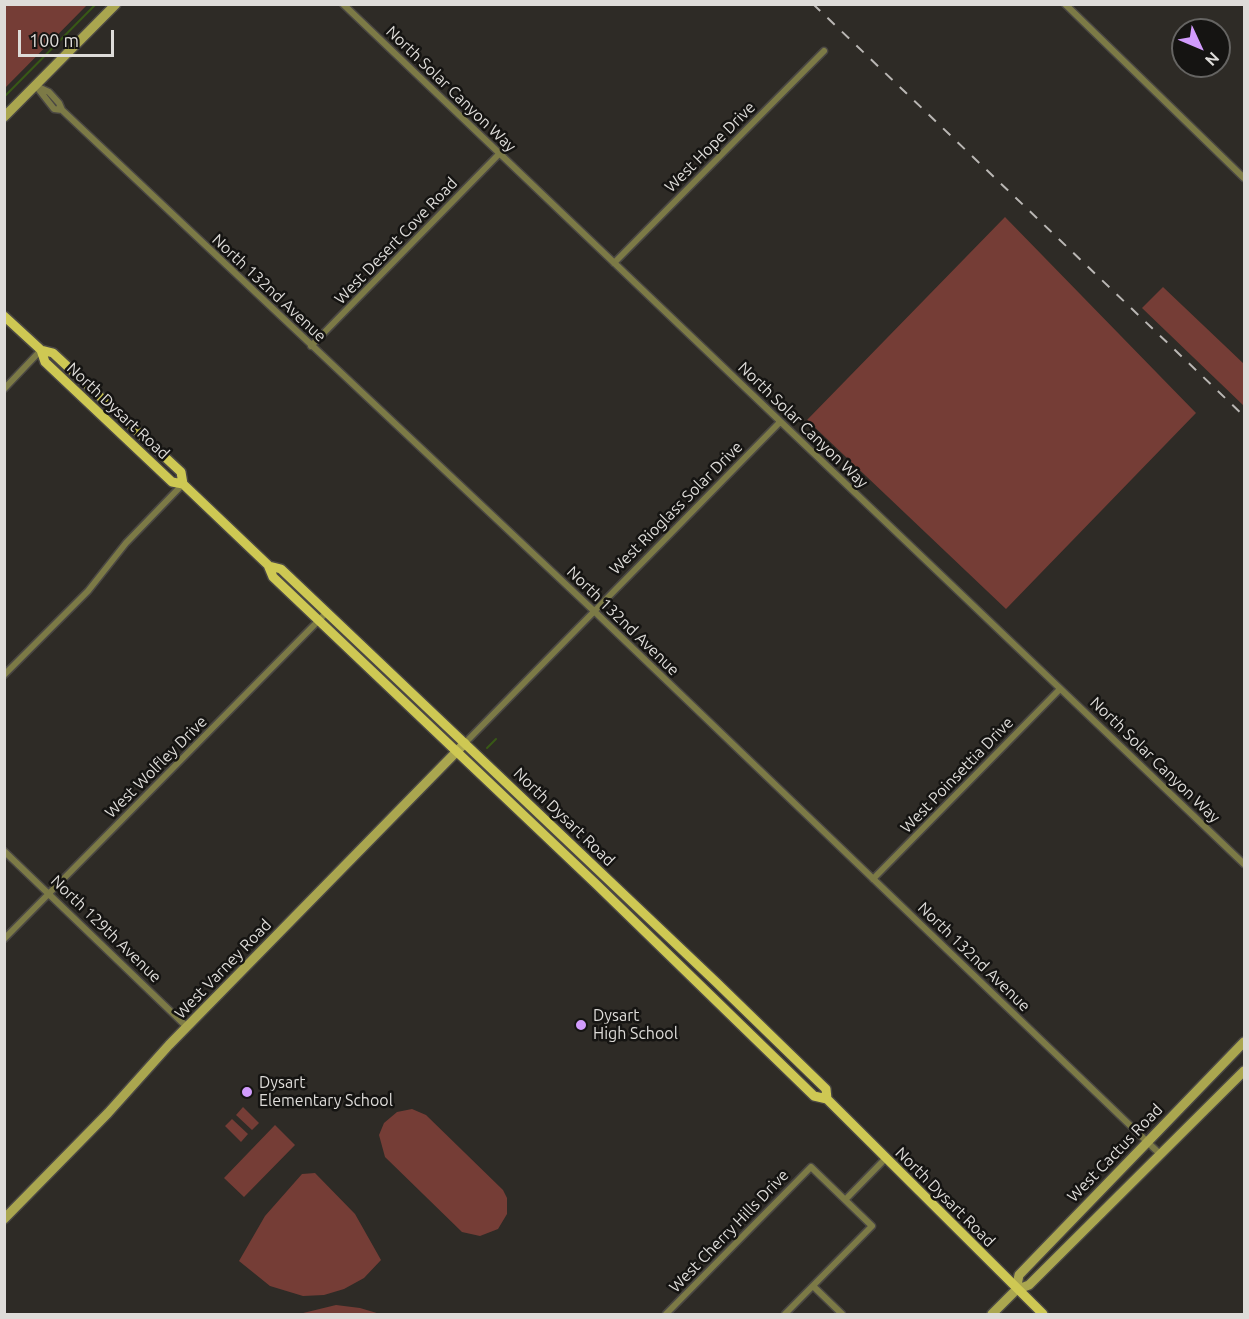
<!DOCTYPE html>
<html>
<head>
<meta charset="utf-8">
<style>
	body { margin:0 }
	#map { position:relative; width:1249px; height:1319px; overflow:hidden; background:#2e2b26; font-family:Ubuntu,sans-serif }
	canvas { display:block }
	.frame { position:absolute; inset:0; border:6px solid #dedcd9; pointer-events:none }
	.north { position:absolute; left:1171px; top:18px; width:60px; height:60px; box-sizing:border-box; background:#151412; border:2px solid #656462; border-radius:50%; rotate:134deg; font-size:16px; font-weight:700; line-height:24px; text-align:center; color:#dedcd9 }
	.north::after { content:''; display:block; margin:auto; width:21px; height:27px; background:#d29cfd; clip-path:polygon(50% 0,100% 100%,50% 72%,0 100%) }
	.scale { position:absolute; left:18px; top:30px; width:96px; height:27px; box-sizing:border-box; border:3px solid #dedcd9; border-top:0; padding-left:8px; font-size:18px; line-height:21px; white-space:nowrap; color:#dedcd9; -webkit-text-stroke:4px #151412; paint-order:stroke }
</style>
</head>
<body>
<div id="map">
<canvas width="1249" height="1319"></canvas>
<div class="frame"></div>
<div class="north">N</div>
<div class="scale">100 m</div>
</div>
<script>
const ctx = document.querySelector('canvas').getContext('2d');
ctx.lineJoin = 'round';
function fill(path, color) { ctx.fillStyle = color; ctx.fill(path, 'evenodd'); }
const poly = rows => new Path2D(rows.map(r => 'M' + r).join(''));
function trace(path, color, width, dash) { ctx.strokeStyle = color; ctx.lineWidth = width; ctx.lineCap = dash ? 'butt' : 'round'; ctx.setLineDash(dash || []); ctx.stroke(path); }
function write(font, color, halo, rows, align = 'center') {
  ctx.font = font + ' Ubuntu,sans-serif'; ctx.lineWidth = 5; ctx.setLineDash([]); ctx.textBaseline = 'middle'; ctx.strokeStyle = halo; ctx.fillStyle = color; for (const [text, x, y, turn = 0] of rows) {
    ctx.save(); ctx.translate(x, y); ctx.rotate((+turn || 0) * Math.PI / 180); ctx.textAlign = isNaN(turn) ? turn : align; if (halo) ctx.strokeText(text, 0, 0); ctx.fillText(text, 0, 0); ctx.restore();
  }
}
fill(poly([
	[5,4,87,5,5,88,4,5],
	[1005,217,1196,413,1006,609,807,420],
	[1163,287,1244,364,1244,406,1142,308],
	[243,1107,259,1123,252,1130,236,1115],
	[412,1109,426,1115,503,1190,507,1198,507,1214,498,1229,480,1236,462,1232,385,1157,379,1135,384,1123,397,1112],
	[232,1119,248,1134,241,1142,225,1126],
	[275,1125,295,1145,244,1197,224,1178],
	[315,1173,355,1214,381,1260,364,1278,344,1289,324,1295,303,1296,270,1286,239,1261,265,1216,302,1174],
	[336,1305,360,1308,380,1314,299,1314]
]), '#753d36');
trace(poly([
	[4,97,96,4],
	[487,748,496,739]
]), '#385916', 2);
const street = poly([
	[343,4,1244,864],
	[1065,4,1244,178],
	[36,86,49,92,59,103,62,110,594,611,1161,1155],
	[36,86,54,109,62,110],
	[614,263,824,51],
	[311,346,499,154],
	[4,389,41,350],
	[4,675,88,591,126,543,183,484],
	[465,743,780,422],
	[4,851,187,1027],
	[873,879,1060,689],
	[4,939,327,612],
	[845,1200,885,1159],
	[813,1286,842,1314],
	[666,1314,811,1167,872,1226,785,1314]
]);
const secondary = poly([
	[4,117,116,4],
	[4,1219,108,1113,169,1045,465,743],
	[1016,1290,1019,1275,1244,1042],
	[992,1314,1016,1290,1029,1285,1244,1071]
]);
const primary = poly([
	[4,316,41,350,53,353,181,472,183,484],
	[41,350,45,362,172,482,183,484,268,565,273,577,596,884,814,1096,827,1099,1043,1314],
	[269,566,281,569,716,982,826,1089,827,1099]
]);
trace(street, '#4a4743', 9);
trace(secondary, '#4a4743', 12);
trace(primary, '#4a4743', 12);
trace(street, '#7c7a46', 6);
trace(secondary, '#aaa64f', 9);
trace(primary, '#cec853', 9);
trace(poly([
	[813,4,1244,416]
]), '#bab7b4', 2, [10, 10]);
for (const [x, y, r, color] of [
	[581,1025,6,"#d29cfd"],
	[247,1092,6,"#d29cfd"]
]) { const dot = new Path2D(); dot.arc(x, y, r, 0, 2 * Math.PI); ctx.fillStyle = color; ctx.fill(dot); trace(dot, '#151412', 2); }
write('16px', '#dedcd9', '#151412', [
	["North Solar Canyon Way",451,89,44],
	["West Hope Drive",710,147,-45],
	["West Desert Cove Road",396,241,-46],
	["North 132nd Avenue",269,288,43],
	["North Dysart Road",118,411,43],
	["North Solar Canyon Way",803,425,44],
	["West Rioglass Solar Drive",676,508,-45],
	["North 132nd Avenue",623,621,44],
	["North Solar Canyon Way",1155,760,44],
	["West Wolfley Drive",156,767,-45],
	["West Poinsettia Drive",957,775,-46],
	["North Dysart Road",564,817,44],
	["North 129th Avenue",106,929,44],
	["North 132nd Avenue",974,957,44],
	["West Varney Road",223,969,-46],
	["West Cactus Road",1115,1153,-46],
	["North Dysart Road",945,1197,45],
	["West Cherry Hills Drive",729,1231,-46]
]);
write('16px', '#dedcd9', '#151412', [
	["Dysart",593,1016],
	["High School",593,1034],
	["Dysart",259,1083],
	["Elementary School",259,1101]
], 'left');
</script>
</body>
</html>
